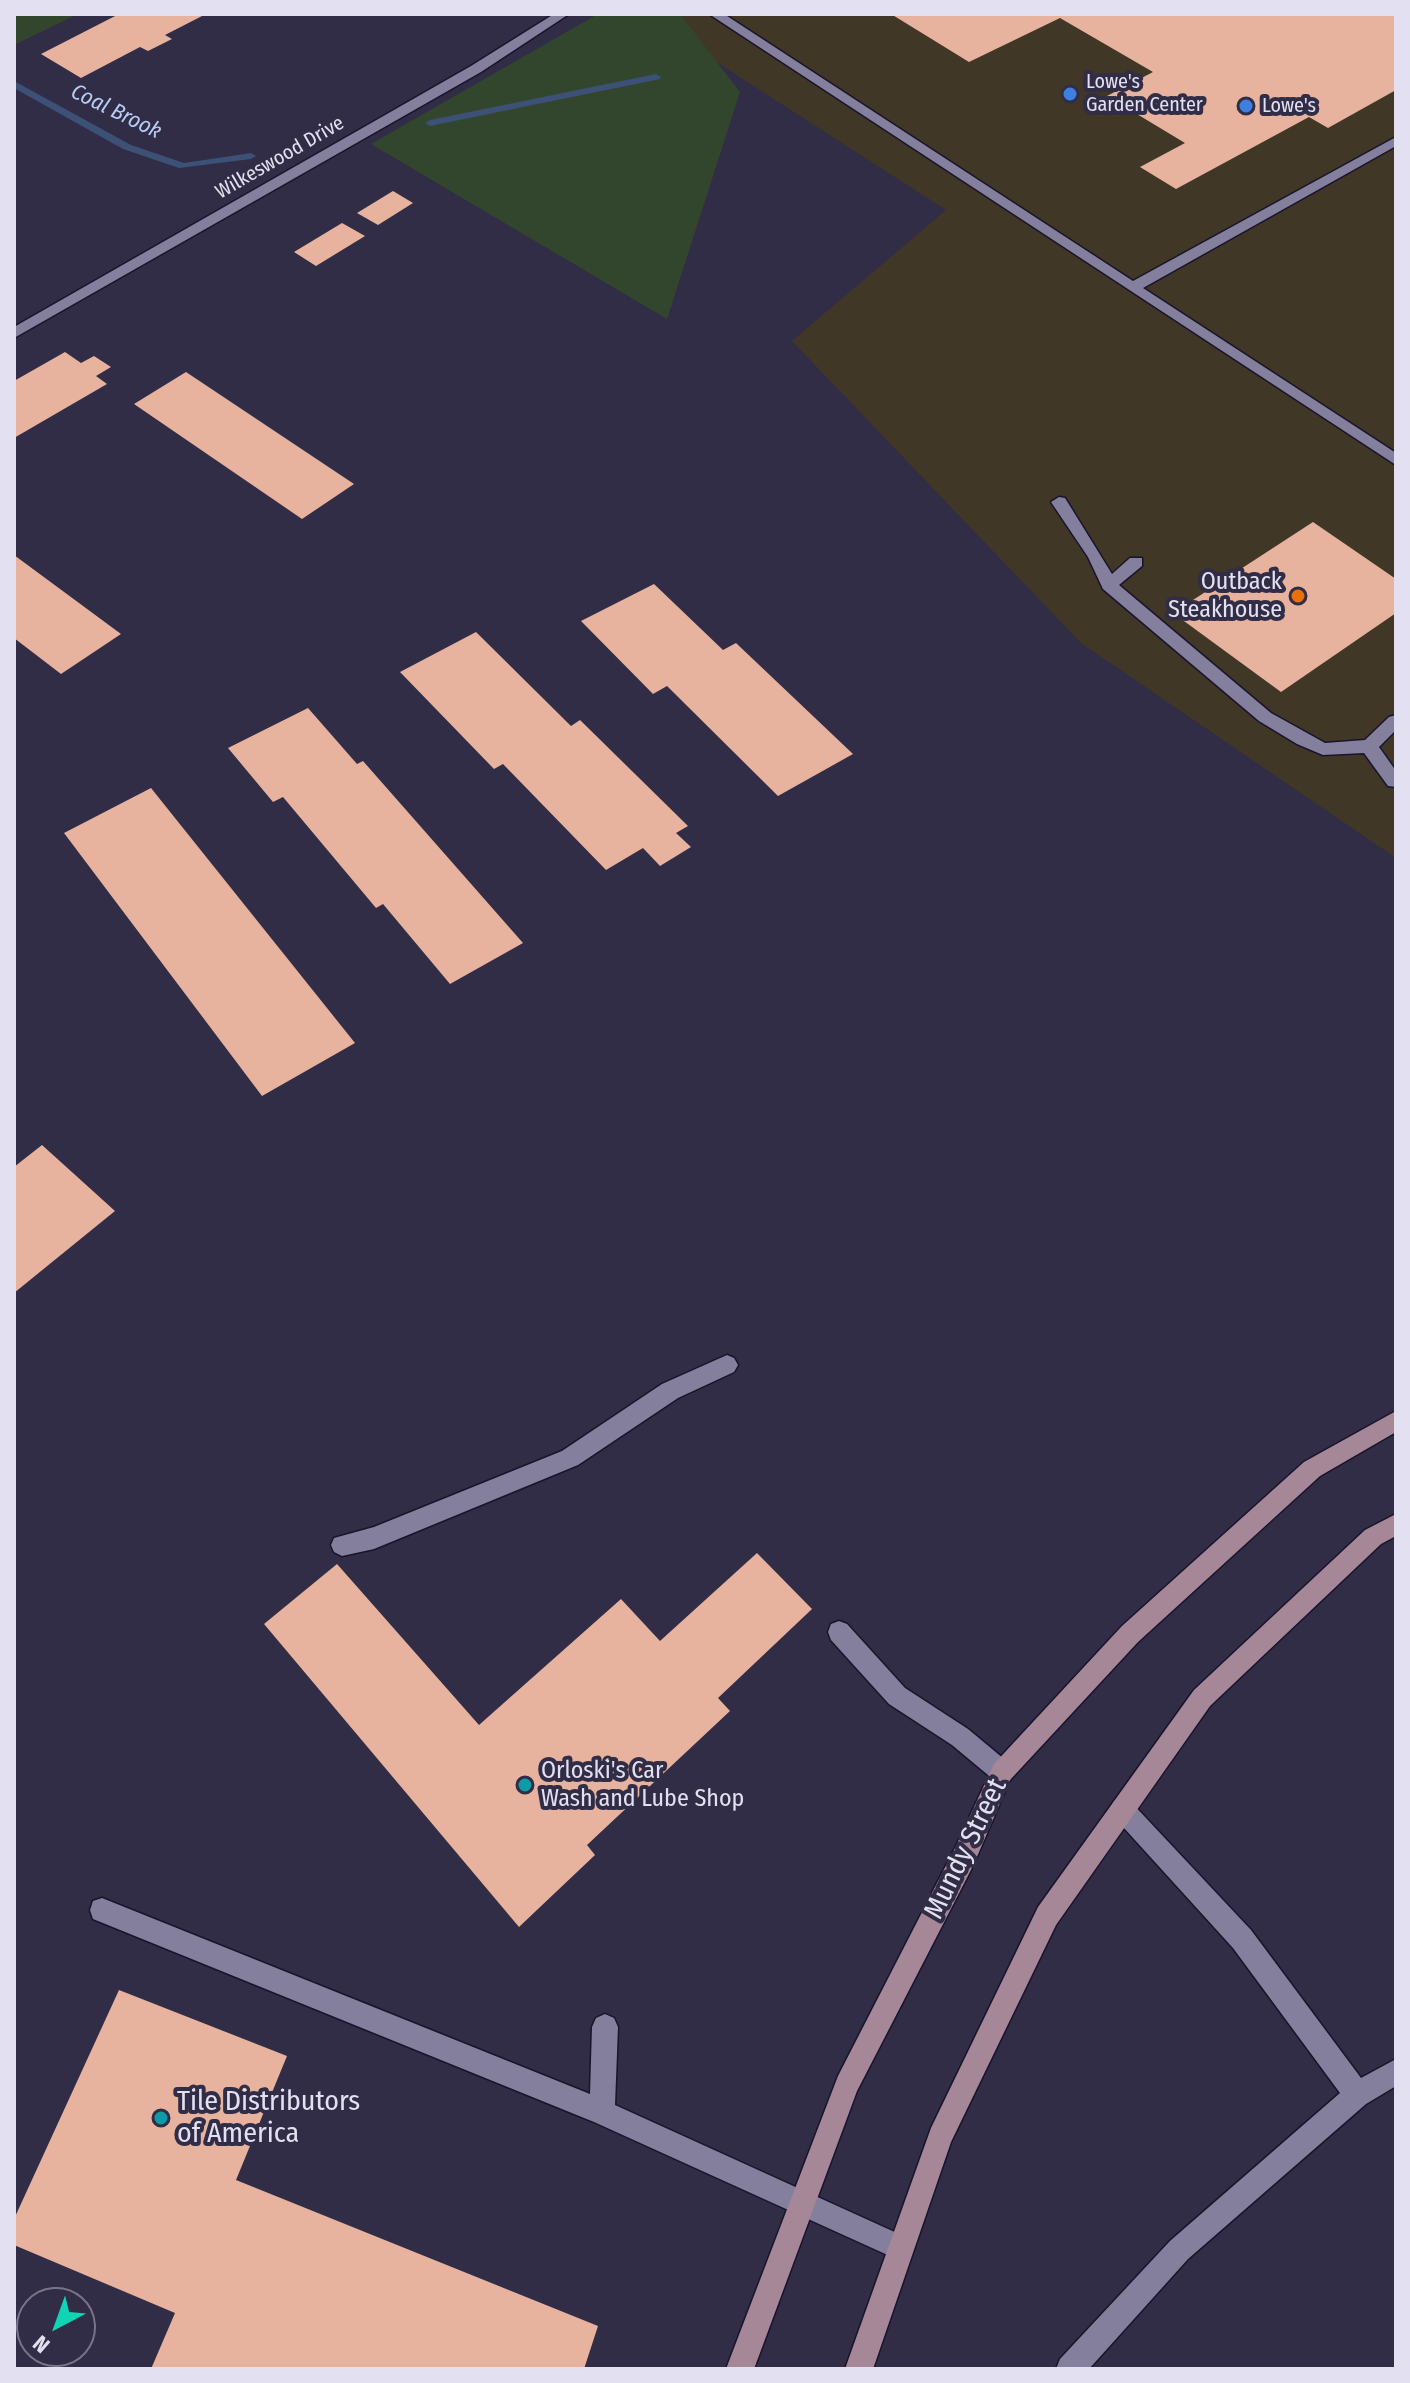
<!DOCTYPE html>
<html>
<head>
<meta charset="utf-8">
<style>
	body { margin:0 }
	#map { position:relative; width:1410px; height:2383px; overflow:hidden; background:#312d46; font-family:"Fira Sans Condensed",sans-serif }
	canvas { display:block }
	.frame { position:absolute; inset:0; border:16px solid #e3e1f1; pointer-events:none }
	.north { position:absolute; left:16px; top:2287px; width:80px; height:80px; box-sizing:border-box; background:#312d46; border:2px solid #78758a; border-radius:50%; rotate:221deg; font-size:22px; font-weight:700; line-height:32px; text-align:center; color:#e3e1f1 }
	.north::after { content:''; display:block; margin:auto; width:28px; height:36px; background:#0fd5b4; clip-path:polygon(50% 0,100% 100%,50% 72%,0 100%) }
</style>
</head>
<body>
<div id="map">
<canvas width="1410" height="2383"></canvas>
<div class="frame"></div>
<div class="north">N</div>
</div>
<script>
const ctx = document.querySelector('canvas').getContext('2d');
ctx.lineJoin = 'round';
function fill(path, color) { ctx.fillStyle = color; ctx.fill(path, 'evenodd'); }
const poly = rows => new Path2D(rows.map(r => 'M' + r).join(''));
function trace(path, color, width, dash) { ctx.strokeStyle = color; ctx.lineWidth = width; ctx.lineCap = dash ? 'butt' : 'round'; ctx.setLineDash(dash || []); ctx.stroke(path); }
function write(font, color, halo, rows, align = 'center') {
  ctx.font = font + ' "Fira Sans Condensed",sans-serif'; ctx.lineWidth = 8; ctx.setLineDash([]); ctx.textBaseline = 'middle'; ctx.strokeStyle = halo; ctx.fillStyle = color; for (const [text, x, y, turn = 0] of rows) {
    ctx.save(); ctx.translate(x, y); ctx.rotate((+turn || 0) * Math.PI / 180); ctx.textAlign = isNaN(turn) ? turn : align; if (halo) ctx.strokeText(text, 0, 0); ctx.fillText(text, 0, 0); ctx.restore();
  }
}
fill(poly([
	[642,14,1396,14,1396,858,1081,643,792,341,946,210]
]), '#413727');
fill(poly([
	[14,14,78,14,14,45],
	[598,14,680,14,740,92,667,319,371,144]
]), '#32462e');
fill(poly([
	[656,74,661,77,660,79,430,126,425,123,430,120,656,74],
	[14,81,131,145,184,163,251,153,256,156,251,159,179,168,123,149,14,88,14,81]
]), '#3d5076');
fill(poly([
	[119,14,206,14,165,35,172,39,148,51,140,47,81,78,41,54],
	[891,14,1396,14,1396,90,1328,128,1309,117,1176,189,1140,167,1185,143,1107,96,1153,72,1060,18,969,62],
	[393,191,413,203,378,225,357,213],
	[342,223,365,236,316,266,294,252],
	[65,352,81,363,94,356,111,367,96,376,107,384,14,438,14,381],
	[186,372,354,484,302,519,134,404],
	[1313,522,1396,579,1396,613,1281,692,1173,613],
	[14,555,121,634,61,674,14,638],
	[654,584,723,650,736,643,853,754,778,796,667,686,653,694,581,621],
	[476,632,571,726,580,720,688,826,676,833,691,847,660,866,643,848,606,870,503,764,494,769,400,672],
	[308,708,357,764,363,761,523,943,450,984,383,904,376,908,283,797,273,802,228,748],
	[151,788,355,1043,262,1096,64,833],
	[42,1145,115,1211,14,1293,14,1167],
	[757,1553,812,1609,718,1698,730,1711,587,1845,595,1855,519,1927,264,1624,337,1564,479,1725,621,1599,660,1641],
	[119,1990,287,2056,236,2180,598,2326,584,2369,151,2369,175,2313,14,2245,14,2219]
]), '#e7b39e');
const service = poly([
	[709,14,724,14,1133,281,1396,137,1396,146,1143,288,1396,453,1396,465,709,14],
	[1059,497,1065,498,1112,574,1130,558,1142,558,1142,566,1119,585,1271,713,1325,743,1365,740,1389,717,1396,715,1396,730,1379,747,1396,771,1396,787,1388,786,1364,753,1323,755,1297,744,1259,721,1103,589,1088,557,1051,502,1059,497],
	[727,1355,734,1358,738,1365,734,1372,678,1398,578,1465,374,1549,342,1556,334,1552,331,1545,334,1538,374,1527,562,1451,662,1384,727,1355],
	[839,1621,847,1624,905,1688,968,1729,1010,1764,1014,1772,1010,1780,1002,1784,994,1780,952,1745,889,1704,831,1640,828,1632,831,1624,839,1621],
	[1122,1797,1130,1801,1251,1930,1361,2078,1396,2059,1396,2086,1366,2104,1188,2259,1089,2369,1056,2369,1060,2359,1170,2241,1340,2093,1233,1948,1114,1817,1110,1809,1114,1801,1122,1797],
	[102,1898,590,2094,592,2027,596,2018,605,2014,614,2018,618,2027,615,2105,910,2239,914,2248,910,2257,901,2261,892,2257,594,2122,93,1919,90,1910,93,1901,102,1898]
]);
const minor = poly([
	[554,14,569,14,481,72,14,338,14,327,471,66,554,14]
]);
const secondary = poly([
	[1396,1411,1396,1432,1320,1476,1138,1642,1010,1780,973,1866,857,2091,754,2369,726,2369,838,2076,955,1848,994,1764,1122,1626,1304,1462,1396,1411],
	[1396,1514,1396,1536,1381,1544,1210,1706,1056,1925,951,2142,873,2369,845,2369,931,2128,1038,1907,1194,1690,1365,1530,1396,1514]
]);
trace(service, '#19142b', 3);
trace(minor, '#19142b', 3);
trace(secondary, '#19142b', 3);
fill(service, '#837f9c');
fill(minor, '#837f9c');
fill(secondary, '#a58797');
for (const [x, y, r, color] of [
	[1070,94,8,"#3f7fe0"],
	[1246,106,8,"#3f7fe0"],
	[1298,596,8,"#e8710a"],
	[525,1785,8,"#0f9aa8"],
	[161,2118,8,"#0f9aa8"]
]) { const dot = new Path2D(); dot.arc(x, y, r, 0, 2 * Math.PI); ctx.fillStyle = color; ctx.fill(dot); trace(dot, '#312d46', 3); }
write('20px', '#e3e1f1', '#312d46', [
	["Lowe's",1086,82],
	["Garden Center",1086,105],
	["Lowe's",1262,106]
], 'left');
write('20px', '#e3e1f1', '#312d46', [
	["Wilkeswood Drive",280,158,-30]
]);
write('italic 22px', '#b8ccf3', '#312d46', [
	["Coal Brook",116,112,26]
]);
write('24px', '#e3e1f1', '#312d46', [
	["Outback",1282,582],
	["Steakhouse",1282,610],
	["Orloski's Car",541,1771,"left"],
	["Wash and Lube Shop",541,1799,"left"]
], 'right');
write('28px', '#e3e1f1', '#312d46', [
	["Mundy Street",966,1849,-64]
]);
write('28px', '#e3e1f1', '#312d46', [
	["Tile Distributors",177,2102],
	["of America",177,2134]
], 'left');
</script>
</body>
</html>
